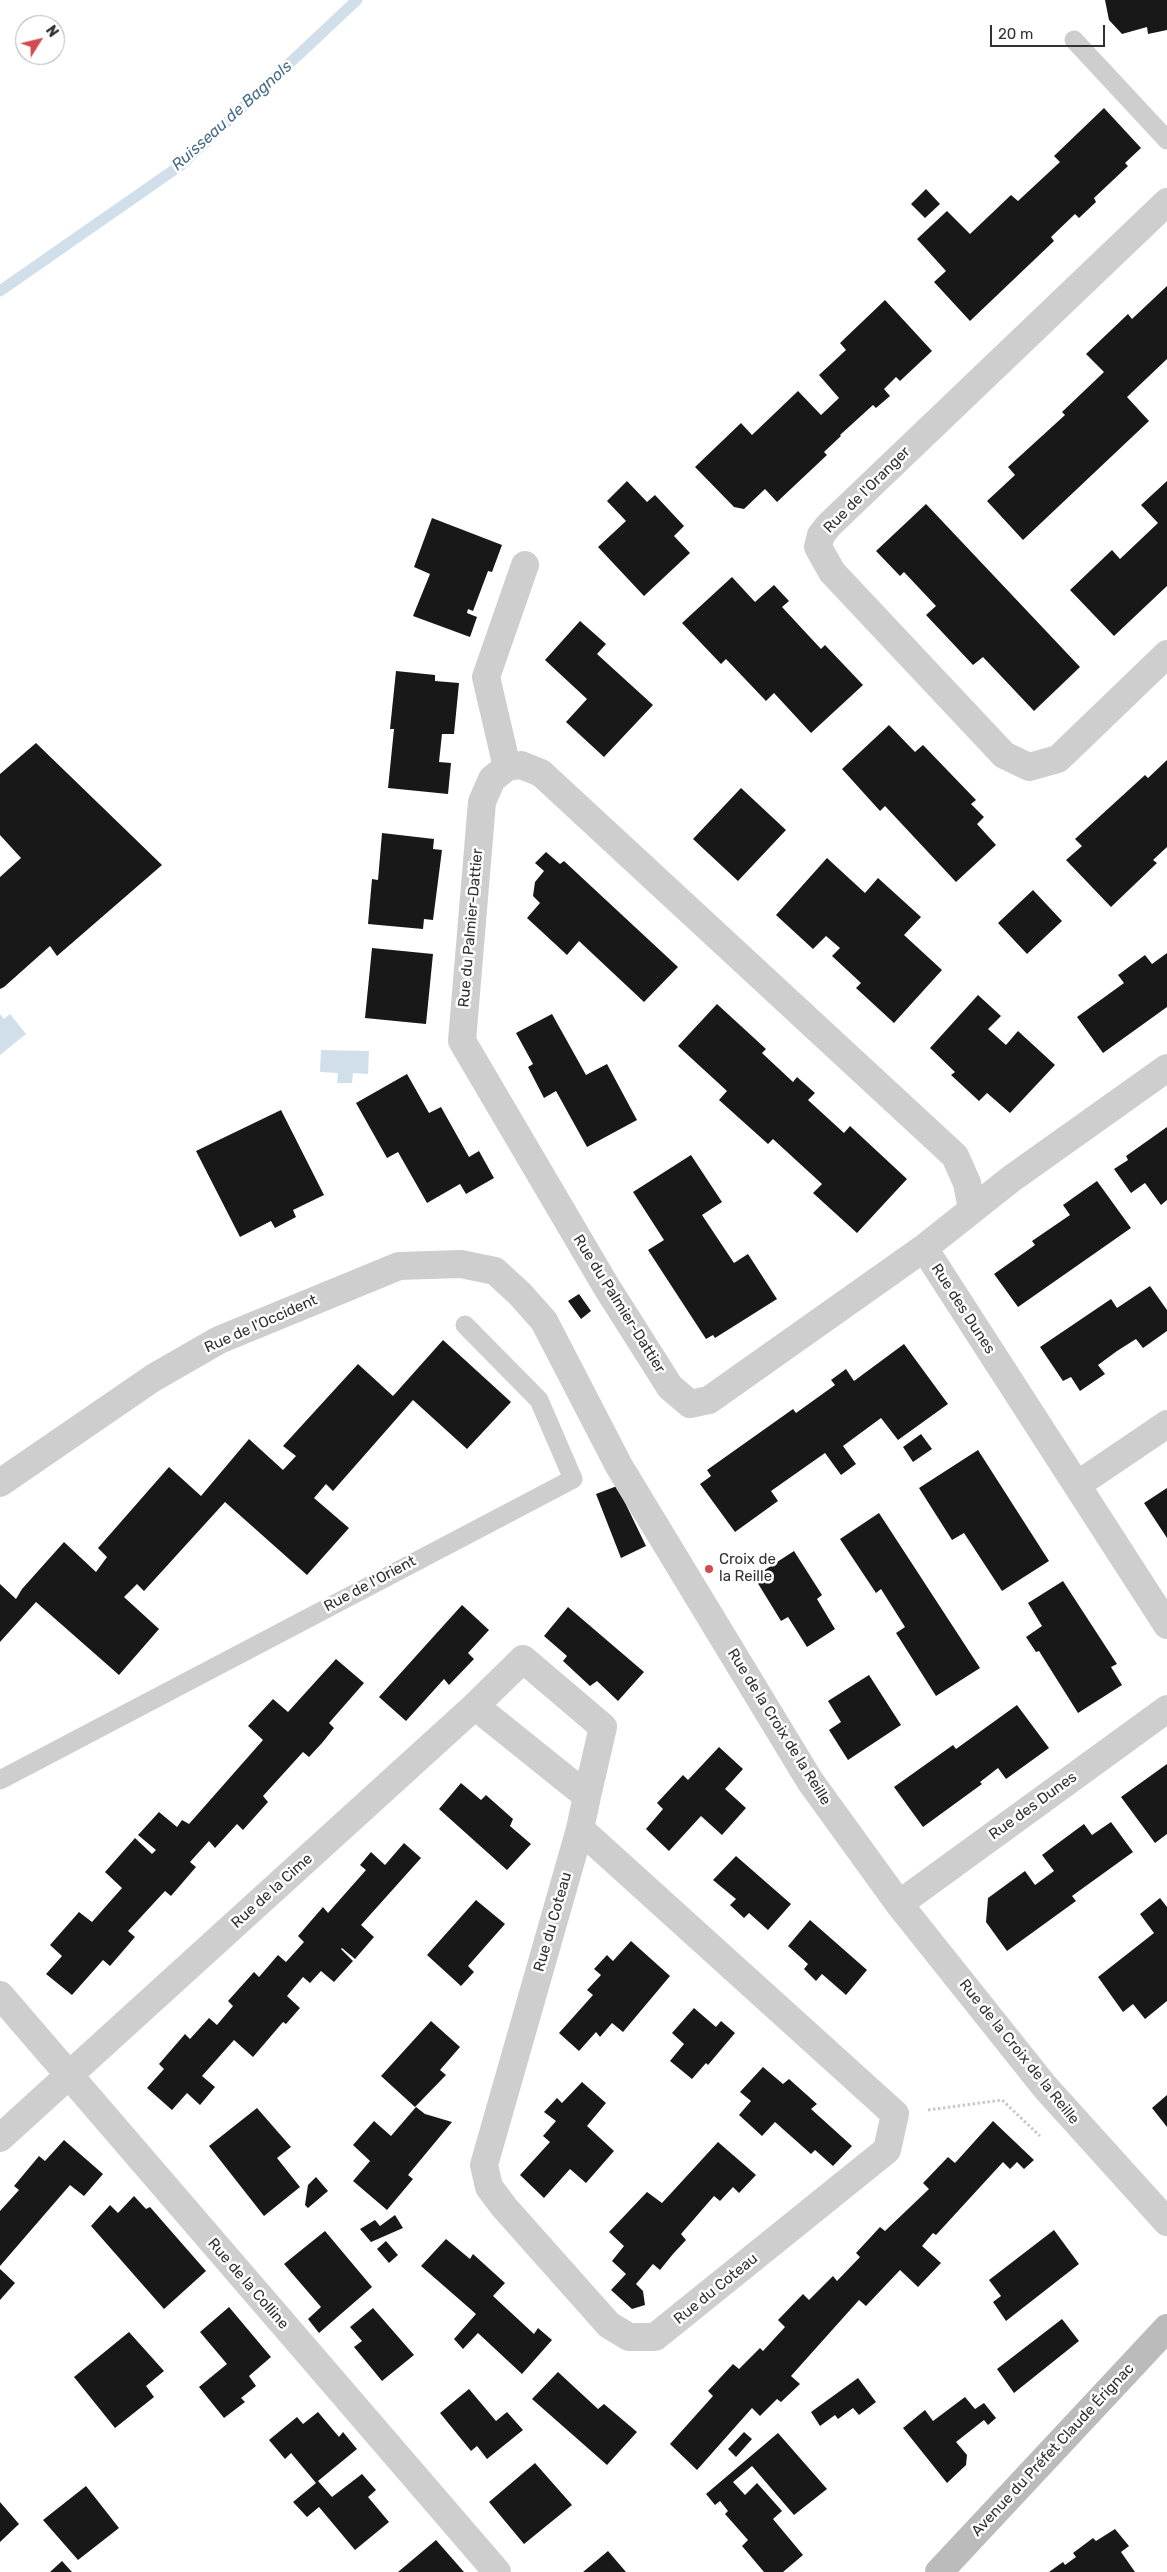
<!DOCTYPE html>
<html>
<head>
<meta charset="utf-8">
<style>
	body { margin:0 }
	#map { position:relative; width:1167px; height:2572px; overflow:hidden; background:#fff; font-family:Rubik,sans-serif }
	canvas { display:block }
	.north { position:absolute; left:15px; top:15px; width:50px; height:50px; box-sizing:border-box; background:#fff; border:1px solid #adadad; border-radius:50%; rotate:54deg; font-size:14px; font-weight:700; line-height:20px; text-align:center; color:#313131 }
	.north::after { content:''; display:block; margin:auto; width:18px; height:22px; background:#d14b4f; clip-path:polygon(50% 0,100% 100%,50% 72%,0 100%) }
	.scale { position:absolute; left:990px; top:25px; width:115px; height:22px; box-sizing:border-box; border:2px solid #313131; border-top:0; padding-left:6px; font-size:15px; line-height:18px; white-space:nowrap; color:#313131; -webkit-text-stroke:4px #fff; paint-order:stroke }
</style>
</head>
<body>
<div id="map">
<canvas width="1167" height="2572"></canvas>
<div class="north">N</div>
<div class="scale">20 m</div>
</div>
<script>
const ctx = document.querySelector('canvas').getContext('2d');
ctx.lineJoin = 'round';
function fill(path, color) { ctx.fillStyle = color; ctx.fill(path, 'evenodd'); }
const poly = rows => new Path2D(rows.map(r => 'M' + r).join(''));
function trace(path, color, width, dash) { ctx.strokeStyle = color; ctx.lineWidth = width; ctx.lineCap = dash ? 'butt' : 'round'; ctx.setLineDash(dash || []); ctx.stroke(path); }
function write(font, color, halo, rows, align = 'center') {
  ctx.font = font + ' Rubik,sans-serif'; ctx.lineWidth = 5; ctx.setLineDash([]); ctx.textBaseline = 'middle'; ctx.strokeStyle = halo; ctx.fillStyle = color; for (const [text, x, y, turn = 0] of rows) {
    ctx.save(); ctx.translate(x, y); ctx.rotate((+turn || 0) * Math.PI / 180); ctx.textAlign = isNaN(turn) ? turn : align; if (halo) ctx.strokeText(text, 0, 0); ctx.fillText(text, 0, 0); ctx.restore();
  }
}
fill(poly([
	[0,1014,4,1019,10,1014,26,1034,0,1055],
	[321,1050,369,1051,368,1074,353,1073,352,1083,337,1083,338,1073,320,1072]
]), '#d0dfe9');
trace(poly([
	[0,291,181,165,357,0]
]), '#d0dfe9', 11);
fill(poly([
	[1105,0,1167,0,1167,30,1148,34,1147,27,1122,34,1109,20],
	[1104,108,1141,148,1125,163,1128,166,1094,198,1096,202,1079,218,1075,214,1051,237,1054,241,970,321,934,282,946,271,917,239,947,211,970,234,1011,195,1018,201,1060,162,1054,156],
	[926,189,940,204,925,218,911,204],
	[1167,286,1167,359,1127,397,1149,421,1023,540,987,501,1015,475,1008,467,1065,415,1062,412,1104,372,1086,354,1128,314,1132,319],
	[885,300,932,351,900,381,896,377,884,389,890,396,876,408,873,405,840,435,841,436,824,452,827,455,777,502,765,489,744,509,734,507,695,467,741,423,752,435,798,391,821,415,839,398,819,375,846,350,840,343],
	[627,481,647,502,655,495,684,526,674,536,690,553,644,596,598,547,626,521,607,501],
	[1167,481,1167,586,1114,636,1070,590,1112,550,1120,559,1158,523,1141,505],
	[926,504,1080,667,1034,711,983,657,973,665,926,615,936,606,904,572,900,576,876,551],
	[432,518,502,545,492,572,488,571,473,611,468,609,467,613,477,617,470,637,413,616,430,574,414,567],
	[732,577,755,602,774,585,789,601,782,607,821,649,825,645,863,685,811,733,774,693,766,701,726,659,721,664,682,623],
	[580,621,606,644,597,654,653,705,604,757,566,722,587,699,545,660],
	[396,671,435,675,435,681,459,683,454,734,442,734,439,762,451,763,448,794,388,788,394,729,390,729],
	[889,725,915,752,923,745,976,800,971,804,984,817,977,824,996,845,956,882,885,806,880,811,842,769],
	[36,743,162,865,57,956,50,946,4,987,0,989,0,877,21,858,0,835,0,774],
	[1167,760,1167,847,1153,860,1157,863,1111,907,1066,860,1082,846,1075,839,1145,775,1148,778],
	[741,788,786,830,738,881,693,839],
	[382,833,434,839,433,849,442,850,433,920,424,919,423,929,368,924,372,879,378,880],
	[546,852,560,864,564,861,678,967,644,1002,579,941,567,955,527,918,540,903,533,896,535,882,544,871,535,863],
	[827,858,865,893,878,878,921,917,904,935,942,970,894,1023,856,988,861,983,832,956,840,948,826,936,813,949,776,915],
	[1033,890,1062,921,1027,954,998,923],
	[372,948,433,954,426,1024,365,1018],
	[1167,953,1167,1007,1103,1053,1077,1017,1124,983,1118,975,1145,955,1152,964],
	[978,995,1001,1016,988,1029,1006,1045,1018,1031,1055,1065,1010,1113,987,1093,979,1101,951,1075,955,1072,930,1048],
	[717,1004,766,1049,762,1053,793,1082,797,1077,815,1093,808,1100,844,1133,850,1126,907,1179,857,1233,813,1193,822,1184,773,1139,768,1144,719,1100,727,1091,678,1046],
	[552,1014,586,1075,607,1064,637,1120,587,1147,556,1091,544,1098,528,1067,533,1064,516,1033],
	[407,1074,429,1113,441,1107,469,1157,479,1151,494,1178,466,1194,460,1184,427,1203,398,1152,387,1158,356,1103],
	[281,1110,324,1195,293,1210,296,1217,275,1228,271,1221,240,1237,196,1151],
	[1167,1127,1167,1200,1161,1205,1145,1183,1131,1193,1114,1169,1128,1160,1126,1156],
	[691,1155,722,1202,702,1215,734,1263,748,1254,777,1299,715,1338,713,1335,706,1339,648,1250,664,1240,633,1192],
	[1097,1181,1131,1228,1018,1307,994,1274,1035,1245,1032,1241,1070,1215,1063,1205],
	[1150,1286,1167,1310,1167,1331,1143,1348,1136,1339,1117,1351,1098,1365,1105,1374,1080,1391,1071,1377,1063,1381,1040,1347,1111,1299,1117,1308],
	[579,1294,591,1311,581,1319,568,1301],
	[443,1340,511,1402,467,1449,413,1400,333,1491,326,1484,314,1498,349,1528,307,1575,225,1502,144,1591,137,1584,124,1597,159,1629,119,1675,36,1602,0,1642,0,1584,16,1599,22,1589,64,1542,96,1572,107,1557,98,1548,169,1467,201,1496,249,1439,283,1470,296,1456,283,1446,358,1364,393,1396],
	[904,1344,948,1404,898,1440,881,1418,843,1446,856,1464,841,1475,825,1453,771,1491,778,1501,735,1532,700,1484,711,1476,707,1470,793,1409,796,1413,835,1385,831,1380,846,1369,854,1381],
	[921,1434,932,1449,913,1462,903,1447],
	[978,1450,1049,1561,1002,1591,964,1533,952,1540,919,1488],
	[617,1486,646,1546,621,1558,596,1494],
	[1167,1488,1167,1538,1144,1503],
	[879,1513,980,1668,936,1696,896,1633,905,1627,881,1589,876,1593,840,1539],
	[794,1551,822,1595,817,1599,835,1629,807,1647,788,1617,781,1621,754,1577],
	[1063,1581,1117,1664,1111,1667,1122,1685,1078,1713,1039,1651,1036,1652,1026,1637,1042,1626,1028,1603],
	[462,1605,489,1630,468,1653,474,1659,449,1685,444,1679,406,1721,379,1697],
	[568,1607,644,1672,618,1701,597,1681,590,1686,563,1661,567,1656,544,1636],
	[336,1659,364,1683,329,1723,334,1728,322,1743,309,1757,303,1752,263,1796,268,1802,243,1830,237,1824,215,1848,209,1841,190,1862,196,1867,171,1896,165,1891,128,1931,135,1937,110,1966,103,1960,72,1995,46,1974,62,1956,50,1945,79,1912,92,1922,122,1888,105,1872,135,1838,152,1854,156,1850,138,1835,159,1812,177,1827,182,1820,189,1824,263,1740,248,1726,273,1699,288,1712],
	[869,1675,901,1725,848,1760,829,1730,841,1722,828,1701],
	[1017,1705,1049,1748,1006,1779,998,1768,980,1782,982,1784,923,1827,894,1787,953,1745,956,1749],
	[719,1747,743,1769,725,1789,746,1808,722,1835,701,1816,669,1851,646,1829,663,1809,657,1803,683,1775,688,1780],
	[1167,1764,1167,1834,1155,1843,1121,1797],
	[461,1783,481,1800,486,1795,513,1819,510,1826,531,1844,507,1870,439,1809],
	[1111,1822,1133,1852,1072,1896,1076,1901,1007,1951,986,1922,988,1898,1025,1871,1035,1885,1054,1871,1042,1855,1084,1824,1092,1835],
	[404,1843,421,1858,361,1925,374,1937,355,1959,342,1948,341,1949,353,1961,334,1982,321,1971,310,1983,303,1977,287,1996,300,2008,286,2024,283,2022,253,2057,234,2040,202,2076,215,2087,200,2105,187,2093,172,2110,147,2088,164,2069,159,2064,185,2034,190,2039,209,2018,217,2025,233,2006,228,2001,254,1972,259,1977,278,1955,286,1962,304,1942,298,1936,310,1922,323,1907,328,1913,366,1870,360,1865,371,1852,385,1865],
	[736,1856,791,1904,768,1930,749,1913,744,1918,730,1905,736,1899,713,1880],
	[1160,1898,1167,1907,1167,2001,1145,2019,1133,2004,1123,2012,1098,1977,1154,1933,1140,1914],
	[476,1900,505,1924,468,1966,474,1972,461,1986,427,1955],
	[810,1920,867,1970,846,1995,822,1974,816,1981,804,1969,808,1964,788,1946],
	[631,1941,670,1976,623,2032,612,2023,600,2037,596,2032,579,2051,559,2033,593,1995,587,1990,601,1975,594,1969,607,1955,613,1961],
	[694,2008,716,2027,721,2021,735,2033,708,2065,706,2063,692,2079,670,2061,684,2044,672,2033],
	[431,2021,460,2047,440,2070,446,2075,415,2107,381,2076],
	[763,2067,783,2084,789,2079,817,2104,811,2109,852,2146,833,2166,815,2150,811,2154,775,2122,762,2136,739,2115,751,2101,740,2092],
	[582,2082,606,2103,587,2126,614,2151,586,2183,570,2169,544,2198,520,2175,550,2142,543,2136,556,2121,544,2112,557,2098,562,2103],
	[1167,2095,1167,2127,1152,2108],
	[416,2107,425,2114,452,2122,408,2175,413,2179,387,2210,353,2181,370,2161,353,2145,374,2121,391,2136],
	[257,2108,291,2147,277,2158,300,2187,264,2216,209,2146],
	[993,2121,1034,2160,1024,2169,1017,2162,1010,2169,1003,2162,936,2235,933,2233,922,2246,941,2263,918,2287,900,2270,866,2306,859,2300,791,2376,800,2384,781,2402,777,2399,760,2416,752,2408,697,2470,670,2444,713,2396,708,2391,733,2364,739,2369,760,2348,763,2351,785,2327,778,2320,803,2294,809,2300,833,2276,837,2281,860,2257,856,2253,880,2227,885,2231,929,2189,923,2183,948,2157,955,2163],
	[64,2140,103,2174,84,2196,70,2185,0,2266,0,2211,19,2190,14,2186,39,2156,45,2161],
	[718,2142,756,2175,739,2193,733,2187,720,2201,714,2196,681,2234,686,2240,673,2254,660,2270,653,2264,636,2284,643,2291,645,2305,632,2309,611,2290,626,2274,612,2261,624,2246,609,2232,647,2192,662,2203],
	[316,2177,328,2191,308,2208,305,2205,308,2185],
	[134,2196,146,2209,150,2207,206,2271,164,2309,91,2226,110,2205,118,2213],
	[395,2215,403,2228,371,2242,360,2229,375,2220,380,2226],
	[1054,2230,1079,2264,1006,2321,993,2302,1001,2296,989,2280],
	[325,2231,372,2287,319,2333,308,2319,321,2307,284,2264],
	[446,2239,470,2259,473,2254,505,2283,493,2296,534,2334,538,2328,552,2340,522,2374,478,2333,463,2349,454,2339,476,2314,421,2266],
	[386,2241,398,2255,389,2263,377,2249],
	[0,2269,15,2283,0,2300],
	[229,2307,271,2357,249,2376,256,2386,241,2398,245,2402,224,2418,199,2387,227,2364,200,2332],
	[373,2308,414,2355,382,2381,354,2347,362,2341,350,2327],
	[1062,2319,1079,2341,1014,2393,997,2369],
	[129,2332,164,2371,146,2386,154,2397,115,2428,74,2377],
	[558,2372,598,2409,604,2404,637,2432,607,2465,532,2399],
	[858,2378,876,2402,859,2415,853,2408,838,2419,835,2415,820,2426,811,2412],
	[469,2389,496,2421,507,2412,523,2430,487,2459,477,2446,471,2451,440,2413],
	[965,2397,975,2409,984,2403,996,2418,988,2425,984,2420,956,2442,967,2455,966,2465,947,2483,903,2428,925,2410,933,2421],
	[318,2412,339,2437,343,2432,357,2449,318,2481,332,2497,362,2474,376,2490,368,2497,389,2522,355,2550,319,2507,307,2517,293,2502,316,2483,291,2453,285,2459,269,2440,297,2417,303,2424],
	[744,2432,752,2439,736,2457,728,2449],
	[778,2433,827,2489,794,2515,752,2466,733,2482,745,2495,757,2483,782,2511,773,2519,803,2555,783,2572,764,2572,742,2546,748,2540,725,2514,728,2511,720,2501,715,2505,706,2494],
	[535,2463,572,2505,524,2544,489,2502],
	[86,2486,119,2528,78,2560,43,2520],
	[0,2502,19,2524,0,2542],
	[1115,2529,1129,2546,1121,2552,1135,2572,1049,2572,1063,2562,1065,2565,1076,2557,1073,2553,1093,2538,1096,2541],
	[436,2540,464,2572,398,2572],
	[608,2551,626,2572,583,2572],
	[62,2561,72,2572,50,2572]
]), '#181818');
trace(poly([
	[928,2110,1002,2100,1040,2136]
]), '#c8c8c8', 3, [2.5, 2.5]);
trace(poly([
	[1074,40,1167,140],
	[0,1780,573,1479,539,1400,465,1325]
]), '#cecece', 19);
trace(poly([
	[1167,202,829,525,821,535,818,547,832,572,1004,755,1029,767,1058,759,1167,654],
	[507,767,486,677,525,565],
	[972,1209,967,1183,955,1156,541,773,521,765,507,767,492,779,482,802,462,1041,606,1286,670,1387,690,1404,709,1400,924,1248,1011,1179,1167,1068],
	[924,1248,1167,1625],
	[0,1483,153,1378,219,1340,399,1266,461,1264,495,1271,520,1294,544,1321,619,1466,810,1781,899,1904,1045,2087,1167,2222],
	[1077,1485,1167,1424],
	[580,1829,895,2114,887,2150,655,2337,629,2337,609,2325,504,2207,489,2187,484,2165,580,1829,587,1796],
	[899,1904,1167,1709],
	[0,1995,497,2572],
	[0,2138,475,1706,523,1659,603,1727,587,1796,475,1706]
]), '#cecece', 28);
trace(poly([
	[939,2572,1167,2328]
]), '#bbb', 28);
for (const [x, y, r, color] of [
	[709,1569,5,"#d14b4f"]
]) { const dot = new Path2D(); dot.arc(x, y, r, 0, 2 * Math.PI); ctx.fillStyle = color; ctx.fill(dot); trace(dot, '#fff', 2); }
write('15px', '#313131', '#fff', [
	["Rue de l'Oranger",867,490,-45],
	["Rue du Palmier-Dattier",471,928,-85],
	["Rue du Palmier-Dattier",619,1304,58],
	["Rue des Dunes",963,1309,57],
	["Rue de l'Occident",261,1324,-24],
	["Rue de l'Orient",370,1584,-28],
	["Rue de la Croix de la Reille",779,1727,58],
	["Rue des Dunes",1033,1806,-36],
	["Rue de la Cime",272,1891,-42],
	["Rue du Coteau",553,1922,-74],
	["Rue de la Croix de la Reille",1019,2052,51],
	["Rue de la Colline",248,2284,49],
	["Rue du Coteau",716,2289,-39],
	["Avenue du Préfet Claude Érignac",1053,2450,-47]
]);
write('15px', '#313131', '#fff', [
	["Croix de",719,1560],
	["la Reille",719,1577]
], 'left');
write('italic 16px', '#486e8a', '#fff', [
	["Ruisseau de Bagnols",232,116,-42]
]);
</script>
</body>
</html>
